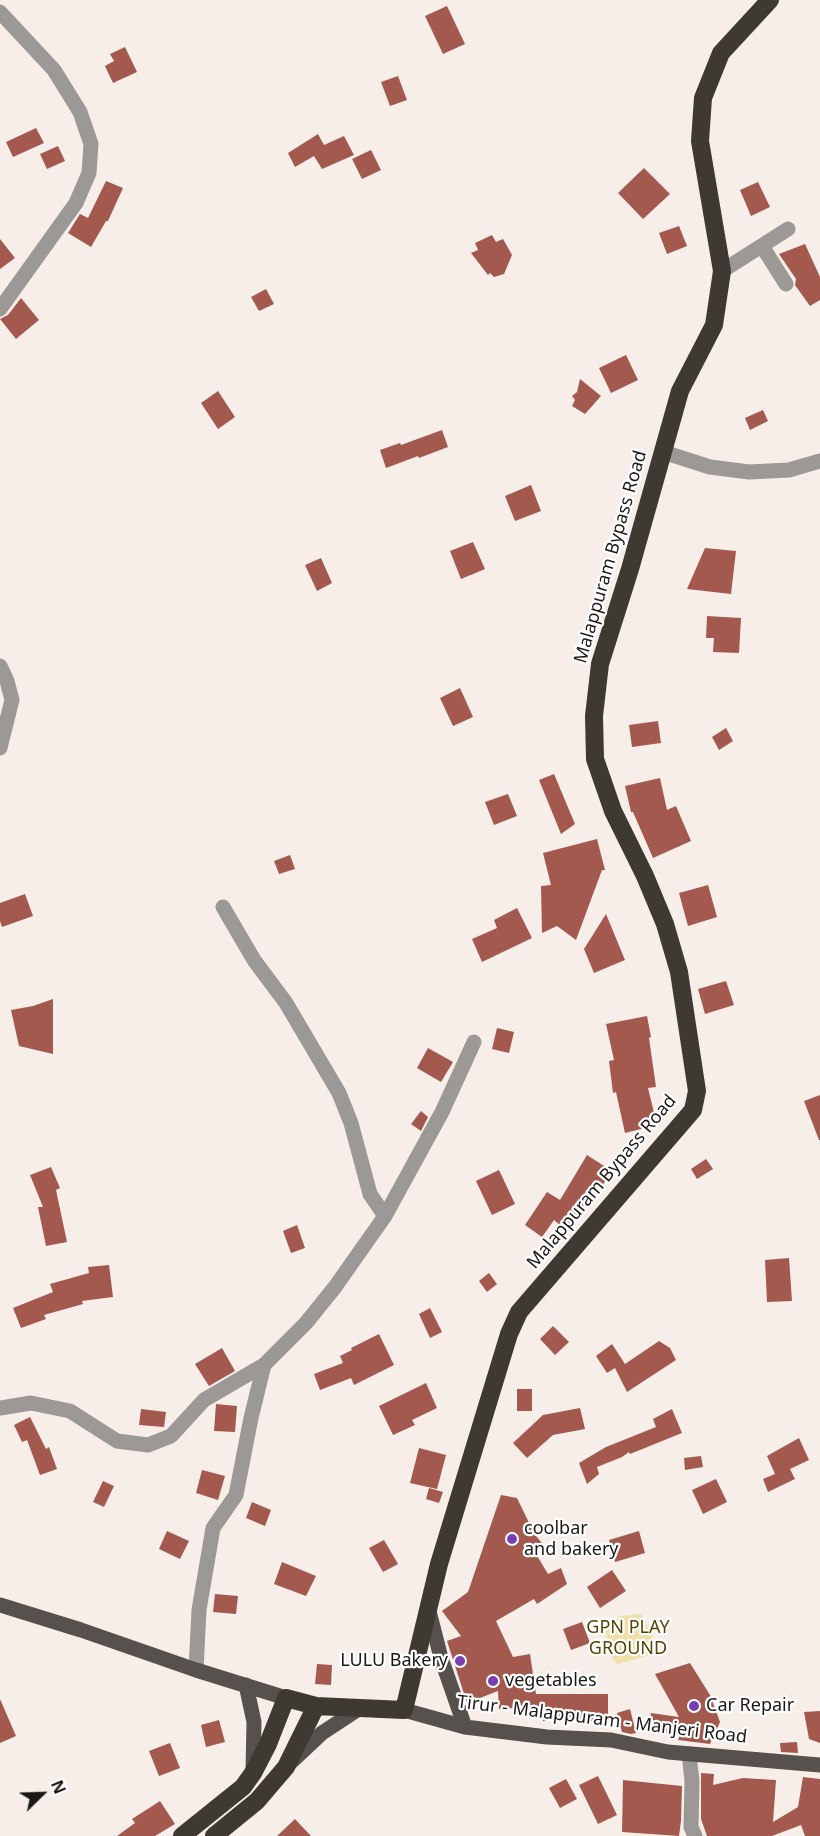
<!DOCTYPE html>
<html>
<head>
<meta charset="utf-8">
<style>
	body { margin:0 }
	#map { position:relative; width:820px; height:1836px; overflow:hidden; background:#f7eee9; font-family:"Noto Sans",sans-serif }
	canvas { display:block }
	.north { position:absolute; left:12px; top:1764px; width:60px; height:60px; -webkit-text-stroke:4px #fff; paint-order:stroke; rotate:67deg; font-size:16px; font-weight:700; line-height:24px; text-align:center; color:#1b1816 }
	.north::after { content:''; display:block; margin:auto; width:21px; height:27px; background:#1b1816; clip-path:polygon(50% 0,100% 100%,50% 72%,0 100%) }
</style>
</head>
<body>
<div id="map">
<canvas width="820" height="1836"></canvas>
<div class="north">N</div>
</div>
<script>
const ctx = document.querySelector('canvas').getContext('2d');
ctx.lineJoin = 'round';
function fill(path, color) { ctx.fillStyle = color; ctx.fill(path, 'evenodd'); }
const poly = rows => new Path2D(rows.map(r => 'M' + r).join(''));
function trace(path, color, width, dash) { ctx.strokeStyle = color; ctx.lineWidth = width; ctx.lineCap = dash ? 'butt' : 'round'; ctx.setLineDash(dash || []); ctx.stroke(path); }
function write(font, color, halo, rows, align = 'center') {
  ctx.font = font + ' "Noto Sans",sans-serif'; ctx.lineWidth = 4.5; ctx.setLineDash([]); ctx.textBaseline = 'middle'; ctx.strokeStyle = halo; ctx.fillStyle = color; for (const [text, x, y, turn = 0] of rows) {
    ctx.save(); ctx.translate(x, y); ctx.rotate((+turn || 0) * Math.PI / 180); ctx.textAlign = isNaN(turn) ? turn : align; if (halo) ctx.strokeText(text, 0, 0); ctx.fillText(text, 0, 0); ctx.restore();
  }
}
fill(poly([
	[641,1614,653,1638,647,1656,617,1664,608,1652,606,1631,620,1616]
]), '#f0dfa7');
fill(poly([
	[447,6,465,44,443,54,425,16],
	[125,47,137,72,113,83,105,66,114,61,110,54],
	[398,76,407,100,390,106,381,82],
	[36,128,44,143,13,157,6,142],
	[318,134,324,145,344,136,354,155,322,169,314,156,295,167,288,153],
	[58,146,65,161,47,169,40,154],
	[371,150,381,170,362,179,352,159],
	[644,168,670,194,643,219,618,193],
	[106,181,123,188,108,221,106,221,91,247,68,233,80,214,88,218],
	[758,182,770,207,751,216,740,190],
	[679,226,687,246,667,254,659,233],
	[492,235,496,242,503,239,512,255,504,274,494,277,490,273,488,275,471,253,478,250,475,243],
	[0,239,15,258,0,269],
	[805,244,820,277,820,300,810,306,795,285,796,279,779,254],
	[266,289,274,304,259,311,251,297],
	[21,298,39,320,16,339,0,319,8,315],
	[626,355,638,380,611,393,599,368],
	[580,379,601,396,585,414,572,406,575,400,572,396,577,392],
	[218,391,235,417,218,429,201,403],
	[763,410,768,421,750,430,745,418],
	[442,430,448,447,419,458,418,456,386,468,380,450,400,443,401,445],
	[531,485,541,511,515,521,505,496],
	[473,542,485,569,461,579,450,551],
	[705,548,736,551,731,594,687,589],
	[321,558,332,583,317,591,305,565],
	[707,616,741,618,739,653,713,652,714,638,706,638],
	[460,688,473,717,453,726,440,698],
	[658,721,661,743,632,747,629,725],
	[726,728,733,741,719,750,712,737],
	[554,774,575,824,561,834,539,780],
	[660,778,667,810,676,806,691,841,653,858,633,812,631,812,625,786],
	[508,794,517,816,494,825,485,802],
	[597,839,605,870,602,870,576,940,557,926,542,933,541,886,551,885,543,853],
	[290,855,295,869,279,874,274,861],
	[708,885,717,917,688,926,679,893],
	[25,894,33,916,2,927,0,921,0,903],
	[517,908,532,938,482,962,472,939,497,928,494,920],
	[606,914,625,960,594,973,584,949],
	[726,981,734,1005,705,1014,698,989],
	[53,999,53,1054,19,1046,11,1010,33,1006],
	[647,1016,651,1037,649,1038,656,1087,648,1088,657,1125,625,1133,616,1092,613,1093,609,1061,614,1060,606,1024],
	[497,1028,514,1032,509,1053,492,1049],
	[428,1048,453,1062,441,1082,417,1068],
	[820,1095,820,1140,819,1140,804,1101],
	[421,1111,428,1117,421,1131,411,1124],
	[587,1155,612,1171,596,1195,594,1194,566,1230,554,1220,542,1237,525,1225,547,1192,560,1200],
	[706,1159,713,1169,697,1179,691,1169],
	[51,1167,60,1188,56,1190,67,1242,46,1246,38,1207,43,1207,30,1175],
	[499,1170,515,1204,492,1215,476,1181],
	[297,1225,305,1248,291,1253,283,1231],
	[789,1258,792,1301,767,1302,765,1260],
	[109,1265,113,1297,82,1301,83,1304,44,1315,46,1319,21,1328,13,1308,53,1292,50,1284,89,1273,88,1267],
	[489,1273,497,1284,487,1292,479,1281],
	[430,1308,442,1332,430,1338,419,1314],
	[553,1326,569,1342,555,1355,540,1339],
	[379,1334,394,1365,354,1385,351,1378,320,1390,314,1374,343,1363,340,1356,352,1350,351,1348],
	[659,1341,670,1348,676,1360,627,1392,615,1368,607,1373,596,1356,612,1344,625,1364],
	[222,1348,235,1371,209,1386,195,1364],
	[426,1383,437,1408,412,1420,415,1425,393,1435,379,1406],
	[517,1389,532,1389,532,1411,517,1411],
	[216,1404,237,1406,235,1432,214,1431],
	[580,1408,585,1429,553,1435,527,1458,513,1443,543,1415],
	[141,1409,166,1412,164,1427,139,1425],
	[672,1409,682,1433,630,1454,629,1452,622,1457,597,1467,599,1474,587,1484,579,1463,606,1447,656,1427,653,1419],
	[30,1417,46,1449,49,1447,57,1469,40,1475,27,1440,22,1442,14,1425],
	[799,1438,809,1460,790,1469,795,1479,768,1492,763,1479,775,1474,767,1456],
	[419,1448,446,1455,437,1489,410,1483],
	[701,1456,703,1467,685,1470,684,1458],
	[202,1470,225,1476,218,1500,196,1493],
	[716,1479,727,1502,703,1514,692,1490],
	[103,1481,114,1486,104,1507,93,1502],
	[429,1488,443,1492,439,1503,426,1499],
	[501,1495,517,1498,535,1535,542,1543,536,1554,548,1574,561,1568,567,1584,537,1604,534,1599,496,1621,513,1657,530,1654,536,1694,608,1694,608,1721,543,1721,543,1706,499,1709,498,1691,467,1703,447,1641,461,1636,442,1611,468,1592],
	[252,1502,271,1510,265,1526,246,1518],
	[167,1531,189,1541,180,1559,159,1549],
	[639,1531,645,1553,615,1562,609,1540],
	[384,1540,398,1564,383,1572,369,1548],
	[282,1562,316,1576,306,1596,274,1584],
	[612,1570,626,1591,600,1608,587,1587],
	[215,1594,238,1596,236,1614,213,1612],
	[582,1622,590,1643,571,1650,563,1629],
	[690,1663,710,1695,720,1722,710,1744,678,1740,680,1735,649,1731,651,1713,679,1717,655,1674],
	[317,1664,332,1665,331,1685,315,1684],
	[0,1699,16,1736,0,1743],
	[630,1709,636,1733,631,1734,622,1732,617,1713],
	[820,1711,820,1743,809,1739,804,1712],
	[219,1720,225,1742,206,1747,201,1725],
	[797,1742,798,1753,781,1752,780,1743],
	[170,1743,180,1768,159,1776,149,1751],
	[701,1773,714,1774,713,1785,743,1778,776,1780,773,1822,798,1807,803,1777,820,1779,820,1836,805,1836,801,1825,772,1836,707,1836,701,1819],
	[598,1776,617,1815,598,1824,579,1785],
	[566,1779,577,1799,560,1808,549,1788],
	[623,1780,682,1786,681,1821,679,1836,622,1832],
	[160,1801,175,1824,155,1836,117,1836,135,1823,132,1819],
	[295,1819,311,1836,277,1836]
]), '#a4594f');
trace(poly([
	[0,12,54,70,80,112,91,144,89,173,76,203,0,309],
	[762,246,786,284],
	[722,271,788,229],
	[663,452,710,467,749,472,789,470,820,461],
	[0,666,7,681,12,700,0,748],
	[223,907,254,960,286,1003,339,1093,351,1123,370,1194,385,1216],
	[0,1408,31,1403,70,1411,117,1441,148,1445,171,1436,204,1400,264,1365,306,1323,335,1287,385,1216,442,1112,474,1042],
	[196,1670,199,1610,213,1528,236,1495,251,1418,264,1365],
	[689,1754,692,1781,691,1827,695,1836]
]), '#9b9895', 15);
trace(poly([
	[0,1605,81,1630,196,1670,286,1698],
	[429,1611,441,1658,465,1727],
	[246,1685,254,1722,253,1771],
	[404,1710,465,1727,547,1737,611,1740,668,1752,820,1765],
	[290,1763,322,1733,360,1708]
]), '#56514c', 15);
trace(poly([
	[182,1836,243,1787,253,1773,268,1744,286,1698,316,1706,404,1710,439,1564,509,1334,519,1312,693,1110,697,1091,679,972,665,924,645,876,613,811,595,759,594,716,600,664,630,569,680,391,714,325,722,271,700,141,703,98,721,53,770,0],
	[214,1836,257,1801,286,1767,316,1706]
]), '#3e3933', 18);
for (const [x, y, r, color] of [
	[512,1539,6,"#783eb4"],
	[460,1661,6,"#783eb4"],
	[493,1681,6,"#783eb4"],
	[694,1706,6,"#783eb4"]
]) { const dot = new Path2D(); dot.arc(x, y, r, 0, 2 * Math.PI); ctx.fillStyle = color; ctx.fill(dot); trace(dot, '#fff', 2); }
write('18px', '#1b1816', '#fff', [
	["Malappuram Bypass Road",611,557,-74],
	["Malappuram Bypass Road",602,1182,-50],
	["Tirur - Malappuram - Manjeri Road",602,1720,7]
]);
write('18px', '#1b1816', '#fff', [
	["coolbar",524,1529],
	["and bakery",524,1550],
	["LULU Bakery",448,1661,"right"],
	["vegetables",505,1681],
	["Car Repair",706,1706]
], 'left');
write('18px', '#554403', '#fff', [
	["GPN PLAY",628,1628],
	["GROUND",628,1649]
]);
</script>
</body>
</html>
